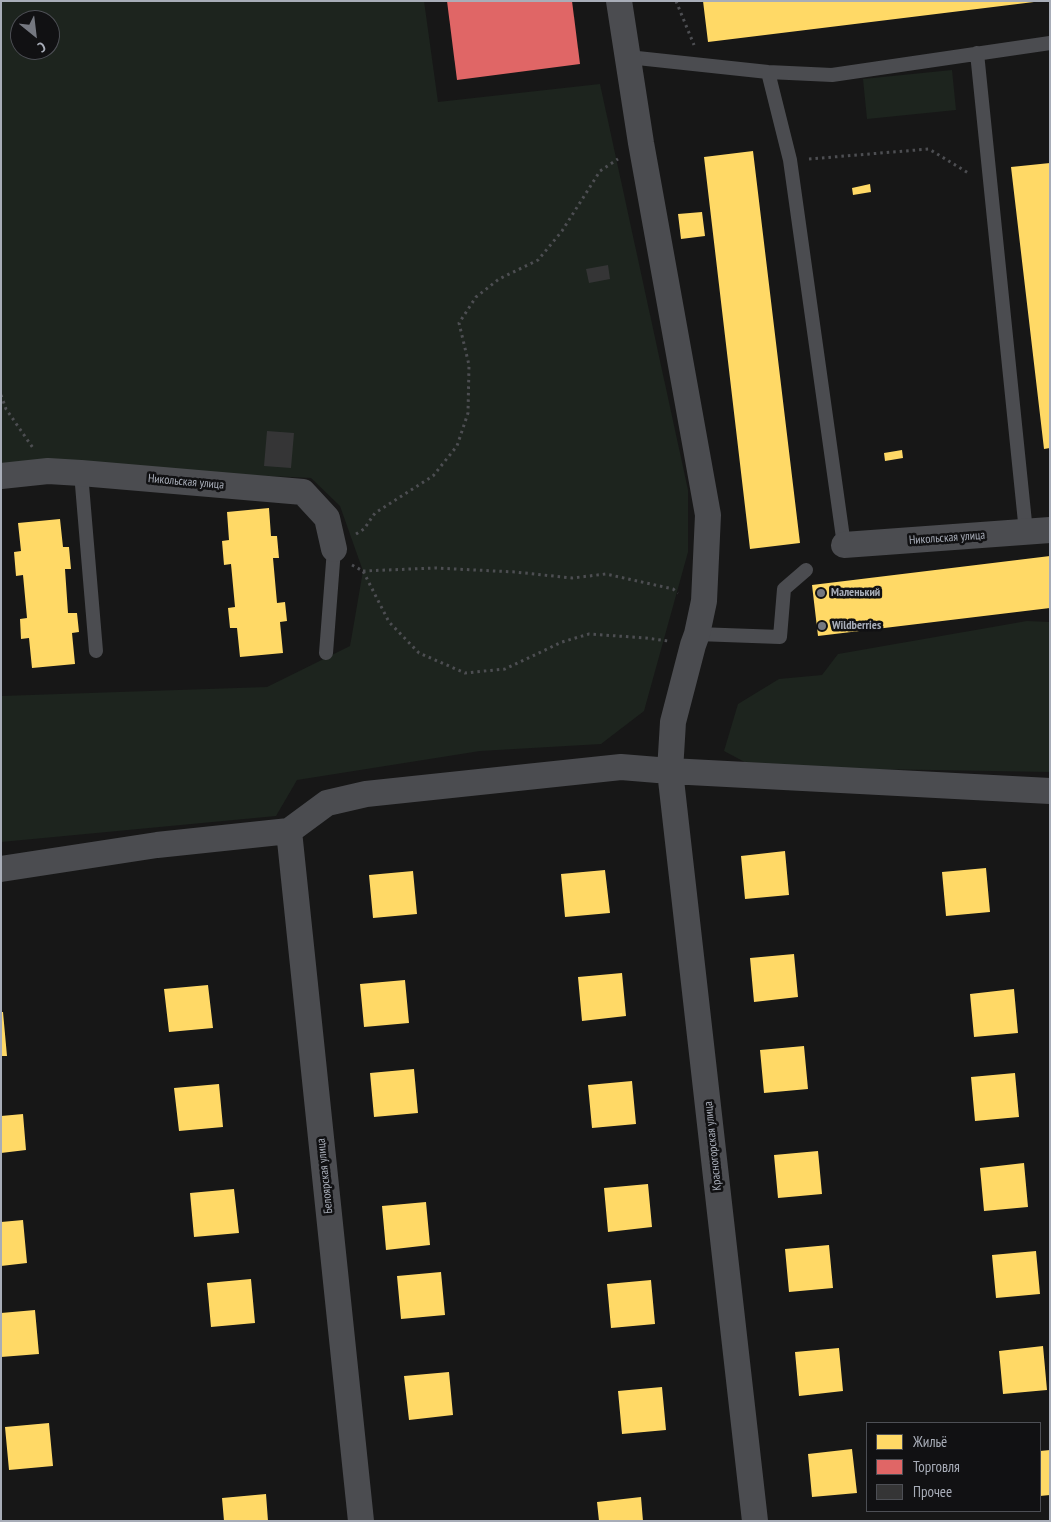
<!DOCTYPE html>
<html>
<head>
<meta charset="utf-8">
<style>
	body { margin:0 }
	#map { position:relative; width:1051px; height:1522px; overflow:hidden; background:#171717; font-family:"PT Sans Narrow",sans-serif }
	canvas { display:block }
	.frame { position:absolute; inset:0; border:2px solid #a8adb8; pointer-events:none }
	.legend { position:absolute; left:866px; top:1422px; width:175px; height:90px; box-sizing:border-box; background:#111113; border:1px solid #4d4f55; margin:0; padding:6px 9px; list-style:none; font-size:15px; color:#a8adb8 }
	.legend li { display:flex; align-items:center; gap:10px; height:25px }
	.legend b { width:25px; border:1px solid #4d4f55 }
	.north { position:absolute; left:10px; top:10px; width:50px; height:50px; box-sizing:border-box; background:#111113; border:1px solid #4d4f55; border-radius:50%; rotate:151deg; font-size:14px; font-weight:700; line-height:20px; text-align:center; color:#a8adb8 }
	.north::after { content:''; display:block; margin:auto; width:18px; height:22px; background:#757880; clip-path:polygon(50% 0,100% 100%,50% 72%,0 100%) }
</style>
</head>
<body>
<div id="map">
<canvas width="1051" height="1522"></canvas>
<div class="frame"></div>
<ul class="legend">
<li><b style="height:14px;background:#ffd966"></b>Жильё</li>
<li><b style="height:14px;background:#e06666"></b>Торговля</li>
<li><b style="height:14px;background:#353536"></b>Прочее</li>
</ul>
<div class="north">С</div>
</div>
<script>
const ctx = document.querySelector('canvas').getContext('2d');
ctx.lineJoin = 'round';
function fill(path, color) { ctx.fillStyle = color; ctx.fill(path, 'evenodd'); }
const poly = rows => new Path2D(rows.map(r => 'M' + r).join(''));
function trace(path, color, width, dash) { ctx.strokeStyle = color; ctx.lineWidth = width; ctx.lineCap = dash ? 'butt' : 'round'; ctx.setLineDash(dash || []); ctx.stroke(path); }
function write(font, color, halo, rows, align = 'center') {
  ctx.font = font + ' "PT Sans Narrow",sans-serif'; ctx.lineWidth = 5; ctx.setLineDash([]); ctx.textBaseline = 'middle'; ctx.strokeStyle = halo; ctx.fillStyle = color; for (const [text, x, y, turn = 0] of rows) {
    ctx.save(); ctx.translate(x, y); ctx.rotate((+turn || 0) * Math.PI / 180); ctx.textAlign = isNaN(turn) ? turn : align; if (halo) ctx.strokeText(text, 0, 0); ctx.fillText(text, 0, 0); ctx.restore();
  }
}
fill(poly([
	[1,1,424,1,438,102,600,84,688,490,688,552,644,711,601,744,480,751,297,780,276,816,1,842,1,696,267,687,350,646,363,571,340,506,311,478,82,467,1,470],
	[20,20,50,20,50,50,20,50],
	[952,70,956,110,867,119,863,79],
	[1027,621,1050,622,1050,772,754,767,724,751,738,704,779,679,822,675,838,654]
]), '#1d241e');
fill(poly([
	[703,1,1034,1,1034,2,708,42],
	[753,151,800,543,750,549,704,157],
	[1050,163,1050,448,1044,449,1011,167],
	[870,184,871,192,853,195,852,188],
	[702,212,705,236,681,239,678,214],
	[902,450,903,458,885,461,884,453],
	[269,508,271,536,277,536,279,558,273,558,277,603,285,602,287,621,280,622,283,653,240,657,237,628,230,628,228,608,235,607,231,564,224,565,222,541,229,540,227,512],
	[60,519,63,547,69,547,71,569,65,569,68,613,77,613,79,632,72,633,75,664,32,668,29,638,21,639,20,619,27,618,23,575,16,576,14,552,21,551,18,523],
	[1050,556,1050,608,818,636,812,585],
	[785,851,789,895,745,899,741,856],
	[986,868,990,912,946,916,942,872],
	[605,870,610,913,565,917,561,874],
	[413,871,417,914,373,918,369,875],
	[794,954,798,997,754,1002,750,958],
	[622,973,626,1016,582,1021,578,977],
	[405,980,409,1023,364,1027,360,984],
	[208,985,213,1028,169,1032,164,989],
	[1014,989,1018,1033,974,1037,970,994],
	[1,1012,3,1012,7,1056,1,1056],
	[804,1046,808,1089,764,1093,760,1050],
	[414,1069,418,1113,374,1117,370,1073],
	[1015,1073,1019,1117,975,1121,971,1077],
	[632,1081,636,1124,592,1128,588,1085],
	[219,1084,223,1127,179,1131,174,1088],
	[23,1114,26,1150,1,1153,1,1116],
	[818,1151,822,1194,778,1198,774,1155],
	[1024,1163,1028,1207,984,1211,980,1168],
	[648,1184,652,1227,608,1232,604,1188],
	[234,1189,239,1233,194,1237,190,1193],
	[426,1202,430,1245,386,1250,382,1206],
	[23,1220,27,1263,1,1266,1,1222],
	[829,1245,833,1288,789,1292,785,1249],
	[1036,1251,1040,1294,996,1298,992,1255],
	[441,1272,445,1315,401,1319,397,1276],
	[251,1279,255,1323,211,1327,207,1283],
	[651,1280,655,1324,611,1328,607,1284],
	[35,1310,39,1354,1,1357,1,1313],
	[1043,1346,1047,1390,1003,1394,999,1351],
	[839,1348,843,1391,799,1396,795,1352],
	[449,1372,453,1415,409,1420,404,1376],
	[662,1387,666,1430,622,1434,618,1391],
	[49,1423,53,1466,9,1470,5,1427],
	[852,1449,857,1493,812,1497,808,1454],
	[1050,1450,1050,1495,1040,1496,1040,1451],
	[266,1494,268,1521,224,1521,222,1498],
	[641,1497,643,1521,599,1521,597,1502]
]), '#ffd966');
fill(poly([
	[447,1,572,1,580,64,457,80]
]), '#e06666');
fill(poly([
	[608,265,610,279,589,283,586,269],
	[267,431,294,433,291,468,264,466]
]), '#353536');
trace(poly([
	[676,1,694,45],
	[809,159,929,149,970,174],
	[1,395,6,409,33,448],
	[356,534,364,529,375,513,433,476,457,446,468,413,469,365,459,323,476,297,499,279,538,260,562,231,600,171,618,159],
	[352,565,363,571,389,622,419,653,465,673,505,669,562,642,589,634,646,638,668,641],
	[363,571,435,568,515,572,572,578,606,574,673,589,678,593]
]), '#4d4e52', 3, [2.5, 4]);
trace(poly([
	[977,53,1026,532],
	[628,57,768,72,832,75,1050,43],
	[768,72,790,160,844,545],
	[81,473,96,651],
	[697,634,780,637,784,589,806,570],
	[326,653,334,549]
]), '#4b4c50', 14);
trace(poly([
	[619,1,641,143,708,515,704,601,697,634,693,645,673,722,670,771,755,1521],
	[1,476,48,471,81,473,303,492,327,518,334,549],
	[844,545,1050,530],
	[289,831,361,1521],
	[1,869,157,845,289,831,327,803,366,794,621,767,670,771,1050,791]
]), '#4b4c50', 26);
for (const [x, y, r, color] of [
	[821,593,5,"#757880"],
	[822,626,5,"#757880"]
]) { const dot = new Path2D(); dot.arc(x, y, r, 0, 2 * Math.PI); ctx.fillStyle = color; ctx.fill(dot); trace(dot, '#111113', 2); }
write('12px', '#a8adb8', '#111113', [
	["Никольская улица",186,482,5],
	["Никольская улица",947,538,-4],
	["Красногорская улица",713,1146,-96],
	["Белоярская улица",325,1176,-96]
]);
write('bold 12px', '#a8adb8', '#111113', [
	["Маленький",831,593],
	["Wildberries",832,626]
], 'left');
</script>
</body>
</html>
